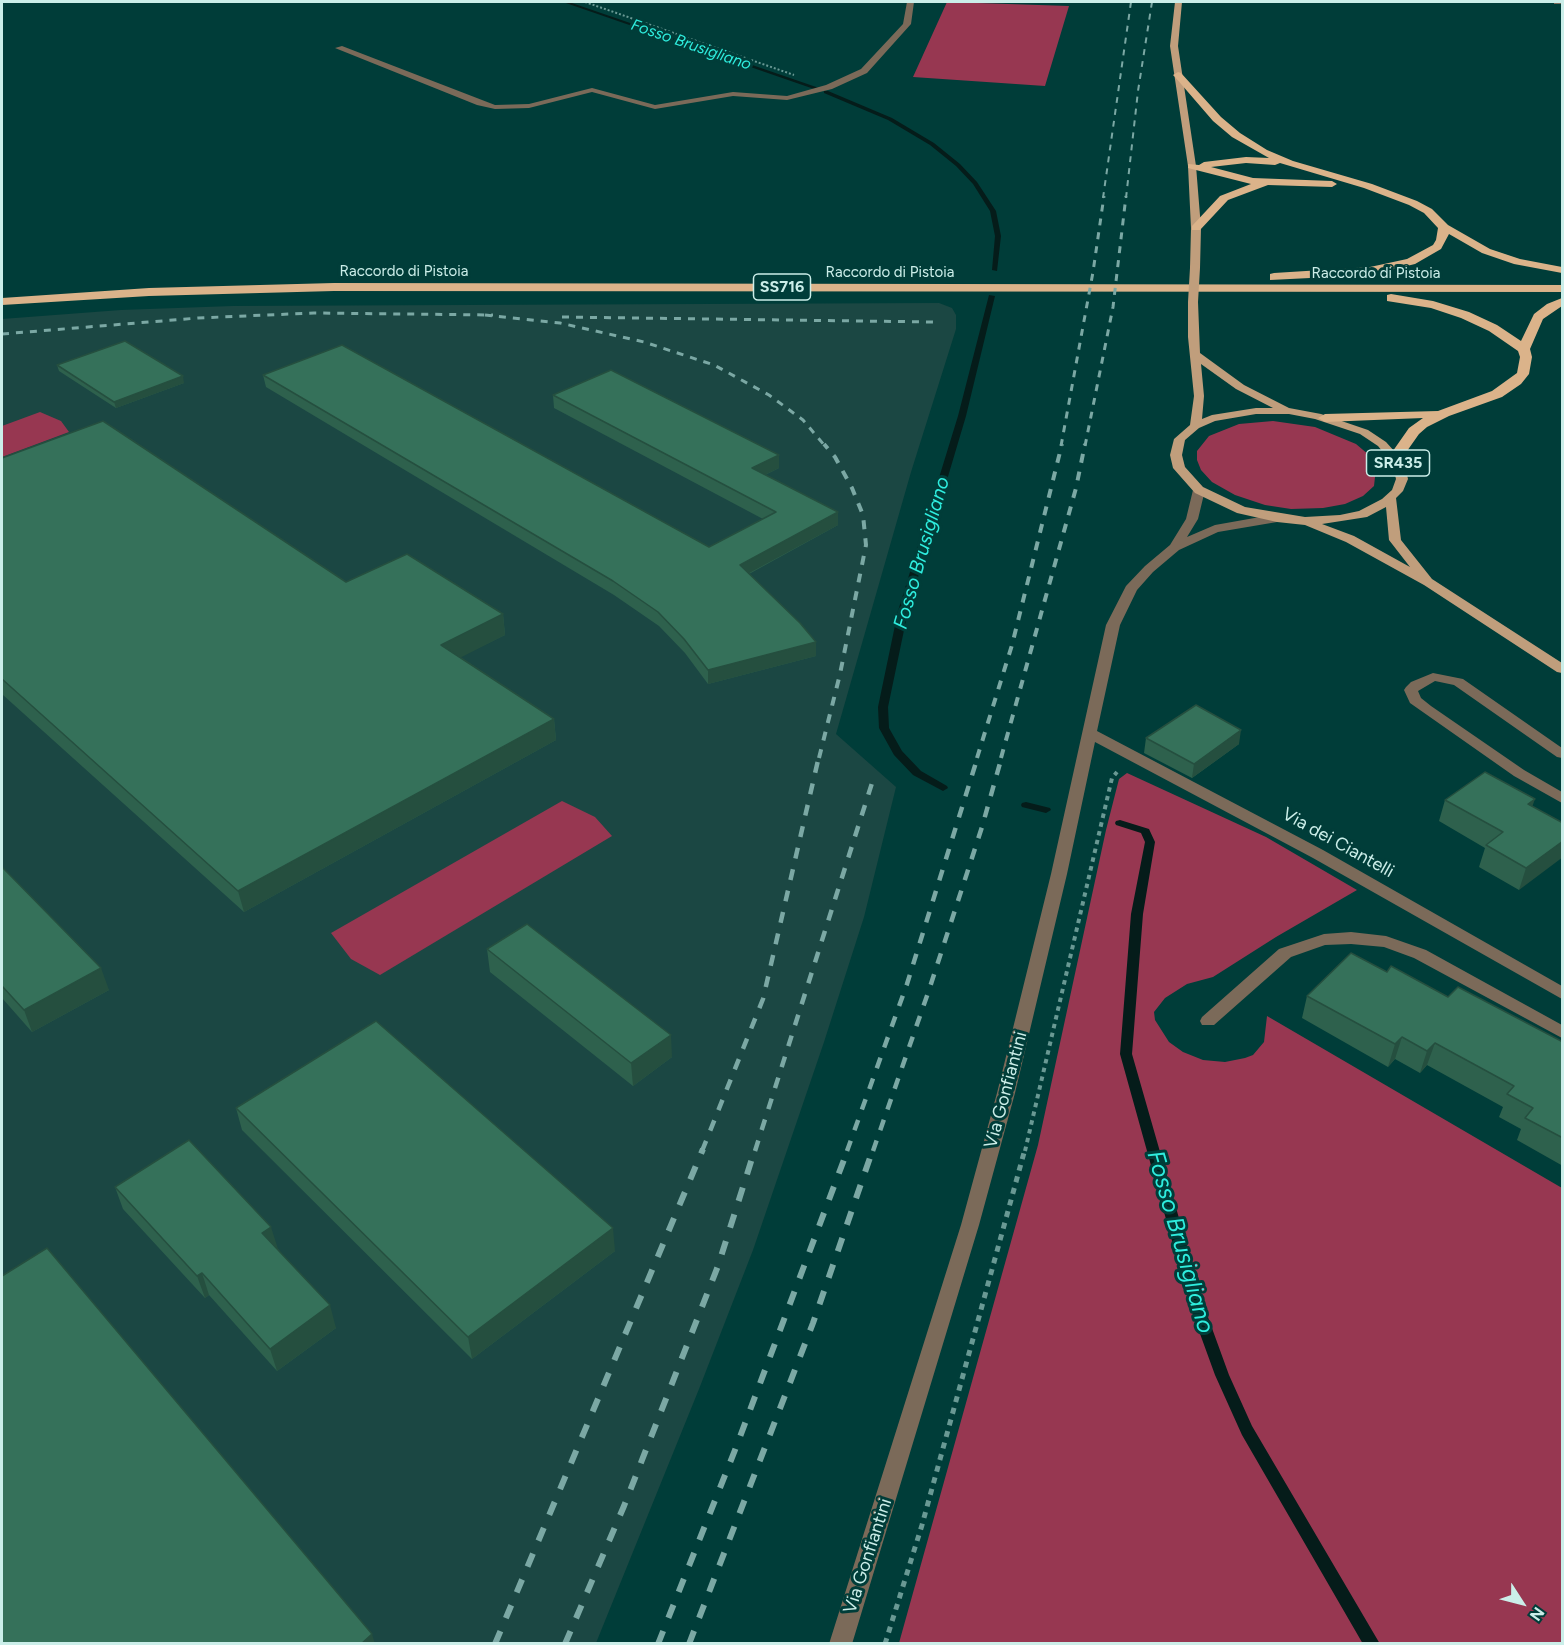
<!DOCTYPE html>
<html>
<head>
<meta charset="utf-8">
<style>
	body { margin:0 }
	#map { position:relative; width:1564px; height:1645px; overflow:hidden; background:#003d39; font-family:Figtree,sans-serif }
	canvas { display:block }
	.frame { position:absolute; inset:0; border:3px solid #cbeee9; pointer-events:none }
	.north { position:absolute; left:1492px; top:1573px; width:60px; height:60px; -webkit-text-stroke:4px #003d39; paint-order:stroke; rotate:126deg; font-size:16px; font-weight:700; line-height:24px; text-align:center; color:#cbeee9 }
	.north::after { content:''; display:block; margin:auto; width:21px; height:27px; background:#cbeee9; clip-path:polygon(50% 0,100% 100%,50% 72%,0 100%) }
</style>
</head>
<body>
<div id="map">
<canvas width="1564" height="1645"></canvas>
<div class="frame"></div>
<div class="north">N</div>
</div>
<script>
const ctx = document.querySelector('canvas').getContext('2d');
ctx.lineJoin = 'round';
function fill(path, color) { ctx.fillStyle = color; ctx.fill(path, 'evenodd'); }
const poly = rows => new Path2D(rows.map(r => 'M' + r).join(''));
function trace(path, color, width, dash) { ctx.strokeStyle = color; ctx.lineWidth = width; ctx.lineCap = dash ? 'butt' : 'round'; ctx.setLineDash(dash || []); ctx.stroke(path); }
function write(font, color, halo, rows, align = 'center') {
  ctx.font = font + ' Figtree,sans-serif'; ctx.lineWidth = 6; ctx.setLineDash([]); ctx.textBaseline = 'middle'; ctx.strokeStyle = halo; ctx.fillStyle = color; for (const [text, x, y, turn = 0] of rows) {
    ctx.save(); ctx.translate(x, y); ctx.rotate((+turn || 0) * Math.PI / 180); ctx.textAlign = isNaN(turn) ? turn : align; if (halo) ctx.strokeText(text, 0, 0); ctx.fillText(text, 0, 0); ctx.restore();
  }
}
fill(poly([
	[939,303,952,308,956,315,956,329,911,472,836,734,896,787,864,917,824,1042,753,1250,699,1389,596,1643,2,1644,2,319,121,310,233,306]
]), '#1b4743');
fill(poly([
	[947,2,1069,6,1045,86,913,77],
	[40,412,61,421,69,432,2,457,2,426],
	[1273,421,1315,427,1356,444,1369,455,1376,468,1374,486,1363,496,1345,504,1323,508,1291,509,1265,505,1235,495,1212,482,1201,470,1197,460,1197,451,1209,436,1239,424],
	[1127,773,1266,837,1357,890,1276,937,1213,977,1187,984,1165,998,1154,1012,1155,1020,1169,1042,1183,1052,1203,1060,1225,1062,1245,1058,1253,1055,1264,1042,1267,1016,1562,1188,1562,1643,899,1643,1038,1145,1106,830,1119,779],
	[562,801,595,817,612,836,380,975,351,959,331,933]
]), '#973751');
fill(poly([
	[563,2,569,2,819,88,814,89,563,2],
	[824,91,828,91,892,118,934,143,960,164,977,182,996,211,1001,236,997,271,992,270,995,236,990,211,973,184,956,166,930,145,888,120,824,93,824,91],
	[989,295,995,296,966,416,908,611,888,707,889,728,902,751,921,771,947,786,948,788,943,791,913,775,894,755,879,728,878,707,898,611,958,416,989,295],
	[1026,802,1050,808,1051,810,1046,813,1022,807,1021,805,1022,803,1026,802],
	[1120,820,1149,829,1155,842,1143,914,1132,1054,1205,1309,1229,1375,1252,1426,1380,1644,1363,1644,1242,1435,1215,1375,1191,1309,1120,1054,1131,914,1145,842,1141,833,1116,825,1115,823,1116,821,1120,820]
]), '#051c1a');
trace(poly([
	[585,2,794,75]
]), '#699994', 2, [2, 2]);
trace(poly([
	[1025,1151,1112,778,1117,772]
]), '#699994', 4, [4.5, 4.5]);
trace(poly([
	[885,1644,922,1525,1025,1149]
]), '#699994', 5, [6, 6]);
fill(poly([
	[907,2,914,2,911,24,867,73,832,89,787,100,733,96,655,109,592,92,529,108,495,109,477,105,335,48,342,46,495,105,529,104,592,88,655,105,733,92,787,96,826,85,861,69,903,24,907,2],
	[1554,2,1562,2,1562,4,1554,4,1554,2],
	[1199,486,1205,490,1198,519,1187,537,1215,525,1277,514,1283,518,1277,522,1218,532,1179,550,1153,572,1137,590,1120,625,1097,731,1323,850,1562,986,1562,999,1313,858,1095,742,1067,874,1015,1093,979,1225,852,1644,829,1644,961,1225,997,1093,1051,874,1106,625,1126,586,1145,566,1170,545,1186,519,1193,490,1199,486],
	[1433,673,1463,679,1562,748,1562,758,1557,757,1454,685,1435,681,1418,691,1421,698,1431,706,1524,770,1562,792,1562,803,1514,776,1410,703,1404,690,1406,687,1411,682,1433,673],
	[1351,932,1386,936,1426,950,1562,1025,1562,1038,1414,958,1384,947,1351,944,1325,945,1291,957,1214,1025,1202,1025,1200,1021,1202,1017,1279,949,1324,934,1351,932]
]), '#7b6a59');
fill(poly([
	[1175,2,1182,2,1178,46,1196,166,1201,228,1200,268,1195,271,1190,268,1191,228,1188,166,1170,46,1175,2],
	[1193,299,1198,302,1200,353,1244,385,1289,408,1321,414,1368,430,1386,442,1404,462,1408,479,1403,491,1396,498,1401,540,1432,579,1562,663,1562,673,1557,672,1424,585,1346,542,1305,525,1277,522,1237,513,1195,493,1173,468,1170,455,1174,439,1190,425,1194,396,1188,337,1188,302,1193,299],
	[1201,364,1236,389,1273,408,1256,408,1212,415,1202,419,1204,396,1201,364],
	[1256,414,1289,414,1315,419,1360,434,1378,446,1392,463,1396,479,1392,490,1382,499,1359,511,1340,515,1305,517,1245,507,1203,487,1185,467,1182,455,1185,440,1199,428,1215,421,1256,414],
	[1386,507,1389,540,1410,567,1354,536,1322,524,1367,517,1386,507]
]), '#c09e7c');
fill(poly([
	[1178,72,1181,73,1221,117,1240,133,1267,150,1293,161,1372,184,1417,201,1432,209,1448,225,1490,249,1520,259,1562,267,1562,273,1514,264,1482,253,1449,234,1441,249,1415,264,1370,275,1270,280,1270,274,1274,273,1370,267,1407,259,1433,245,1436,240,1438,228,1424,213,1409,205,1364,188,1280,163,1275,165,1246,163,1211,167,1253,178,1332,181,1337,184,1332,187,1268,185,1228,200,1200,230,1192,230,1192,226,1220,196,1251,184,1188,168,1188,164,1199,165,1204,162,1246,157,1269,158,1232,137,1213,121,1175,77,1173,75,1178,72],
	[334,283,1562,285,1562,292,334,291,149,296,2,305,2,298,149,288,334,283],
	[1391,294,1433,301,1469,312,1497,325,1521,341,1534,314,1547,304,1562,298,1562,306,1543,319,1530,349,1532,357,1529,374,1521,384,1502,397,1449,416,1427,427,1419,434,1400,461,1395,462,1388,458,1409,428,1423,418,1325,422,1318,418,1325,414,1438,411,1492,391,1517,373,1520,357,1518,351,1489,331,1461,318,1431,308,1387,301,1387,295,1391,294]
]), '#dbb38a');
trace(poly([
	[1103,198,1131,2],
	[1126,198,1138,91,1152,2]
]), '#7ba8a4', 2, [6, 6]);
trace(poly([
	[485,315,560,323,644,342,714,365,769,395,803,420,825,446],
	[562,317,935,322],
	[2,334,198,318,314,313,493,315],
	[1061,446,1093,272,1104,196],
	[1085,446,1113,307,1126,196]
]), '#7ba8a4', 3, [7, 7]);
trace(poly([
	[819,758,840,674,866,545,863,515,852,488,835,457,824,444],
	[977,758,1012,645,1062,444],
	[1001,758,1076,488,1085,444]
]), '#7ba8a4', 4, [9, 9]);
trace(poly([
	[702,1151,763,999,819,756],
	[755,1151,872,783],
	[847,1151,907,984,978,756],
	[873,1151,929,990,982,827,1002,756]
]), '#7ba8a4', 4.5, [11, 11]);
trace(poly([
	[495,1644,703,1149],
	[565,1644,624,1506,718,1266,755,1149],
	[658,1644,735,1450,848,1149],
	[689,1644,813,1323,873,1149]
]), '#7ba8a4', 6, [14, 14]);
trace(poly([
	[1193,302,1195,268]
]), '#c09e7c', 10);
fill(poly([
	[57,365,184,383,116,408,59,371],
	[263,375,709,547,763,519,554,408,553,395,779,468,765,475,838,512,838,525,749,574,816,642,816,656,708,684,685,653,659,626,614,595,266,387],
	[2,458,346,582,503,614,505,635,460,657,554,719,556,740,244,912,3,695,2,696],
	[1146,738,1239,744,1192,778,1144,753],
	[1445,800,1532,806,1563,823,1519,890,1479,867,1485,848,1439,821],
	[2,867,109,990,32,1032,2,998],
	[487,949,672,1057,633,1086,490,972],
	[1387,972,1563,1042,1563,1166,1517,1140,1521,1129,1499,1117,1503,1107,1427,1065,1420,1073,1395,1059,1388,1067,1302,1018,1307,996],
	[236,1108,615,1251,472,1359,242,1130],
	[115,1187,278,1249,336,1328,277,1371,209,1295,205,1298,123,1209]
]), '#2e614d');
fill(poly([
	[183,376,184,383,116,408,114,402],
	[779,455,779,468,752,481,752,468],
	[838,512,838,525,740,578,740,565],
	[503,614,505,635,444,666,441,645],
	[816,642,816,656,708,684,708,670],
	[554,719,556,740,244,912,238,891],
	[1241,730,1239,744,1192,778,1194,764],
	[1535,799,1527,821,1528,804],
	[1563,841,1563,857,1519,890,1526,868],
	[101,968,109,990,32,1032,24,1010],
	[671,1035,672,1057,633,1086,631,1063],
	[1402,1037,1395,1059,1388,1067,1395,1044],
	[1435,1043,1427,1065,1420,1073,1427,1051],
	[271,1227,278,1249,268,1256,262,1233],
	[613,1228,615,1251,472,1359,468,1337],
	[202,1273,209,1295,205,1298,197,1276],
	[330,1305,336,1328,277,1371,270,1349],
	[372,1634,375,1644,361,1644]
]), '#254f3f');
const building = poly([
	[125,341,183,376,114,402,57,365,125,341],
	[342,345,709,547,776,512,553,395,611,370,779,455,752,468,838,512,740,565,800,623,816,642,708,670,684,639,658,612,613,581,263,375,342,345],
	[103,421,346,582,407,554,503,614,441,645,554,719,238,891,2,679,2,458,103,421],
	[1196,705,1241,730,1194,764,1146,738,1196,705],
	[1485,772,1535,799,1528,804,1563,823,1563,841,1526,868,1486,845,1503,832,1445,800,1485,772],
	[2,867,101,968,24,1010,2,986,2,867],
	[527,924,671,1035,631,1063,487,949,527,924],
	[1351,953,1387,972,1391,966,1448,997,1458,987,1563,1042,1563,1138,1525,1118,1533,1108,1507,1094,1514,1086,1435,1043,1427,1051,1402,1037,1395,1044,1307,996,1351,953],
	[376,1021,613,1228,468,1337,236,1108,376,1021],
	[189,1140,271,1227,262,1233,330,1305,270,1349,202,1273,197,1276,115,1187,189,1140],
	[47,1248,372,1634,361,1644,2,1644,2,1276,47,1248]
]);
fill(building, '#35715a');
trace(building, '#254f3f', 1.5);
write('15px', '#cbeee9', '#003d39', [
	["Raccordo di Pistoia",404,272],
	["Raccordo di Pistoia",890,273],
	["Raccordo di Pistoia",1376,274]
]);
write('italic 16px', '#2eedde', '#003d39', [
	["Fosso Brusigliano",691,45,19]
]);
for (const [x, y, w] of [
	[782,287,57],
	[1398,463,63]
]) { const box = new Path2D(); box.roundRect(x - w / 2, y - 13, w, 26, 4.5); ctx.fillStyle = '#003d39'; ctx.fill(box); trace(box, '#cbeee9', 1.5); }
write('bold 16px', '#cbeee9', null, [
	["SS716",782,287],
	["SR435",1398,463]
]);
write('18px', '#cbeee9', '#003d39', [
	["Via dei Ciantelli",1338,843,29],
	["Via Gonfiantini",1006,1090,-75],
	["Via Gonfiantini",868,1556,-72]
]);
write('italic 20px', '#2eedde', '#003d39', [
	["Fosso Brusigliano",922,553,-74]
]);
write('italic 24px', '#2eedde', '#003d39', [
	["Fosso Brusigliano",1180,1242,74]
]);
</script>
</body>
</html>
